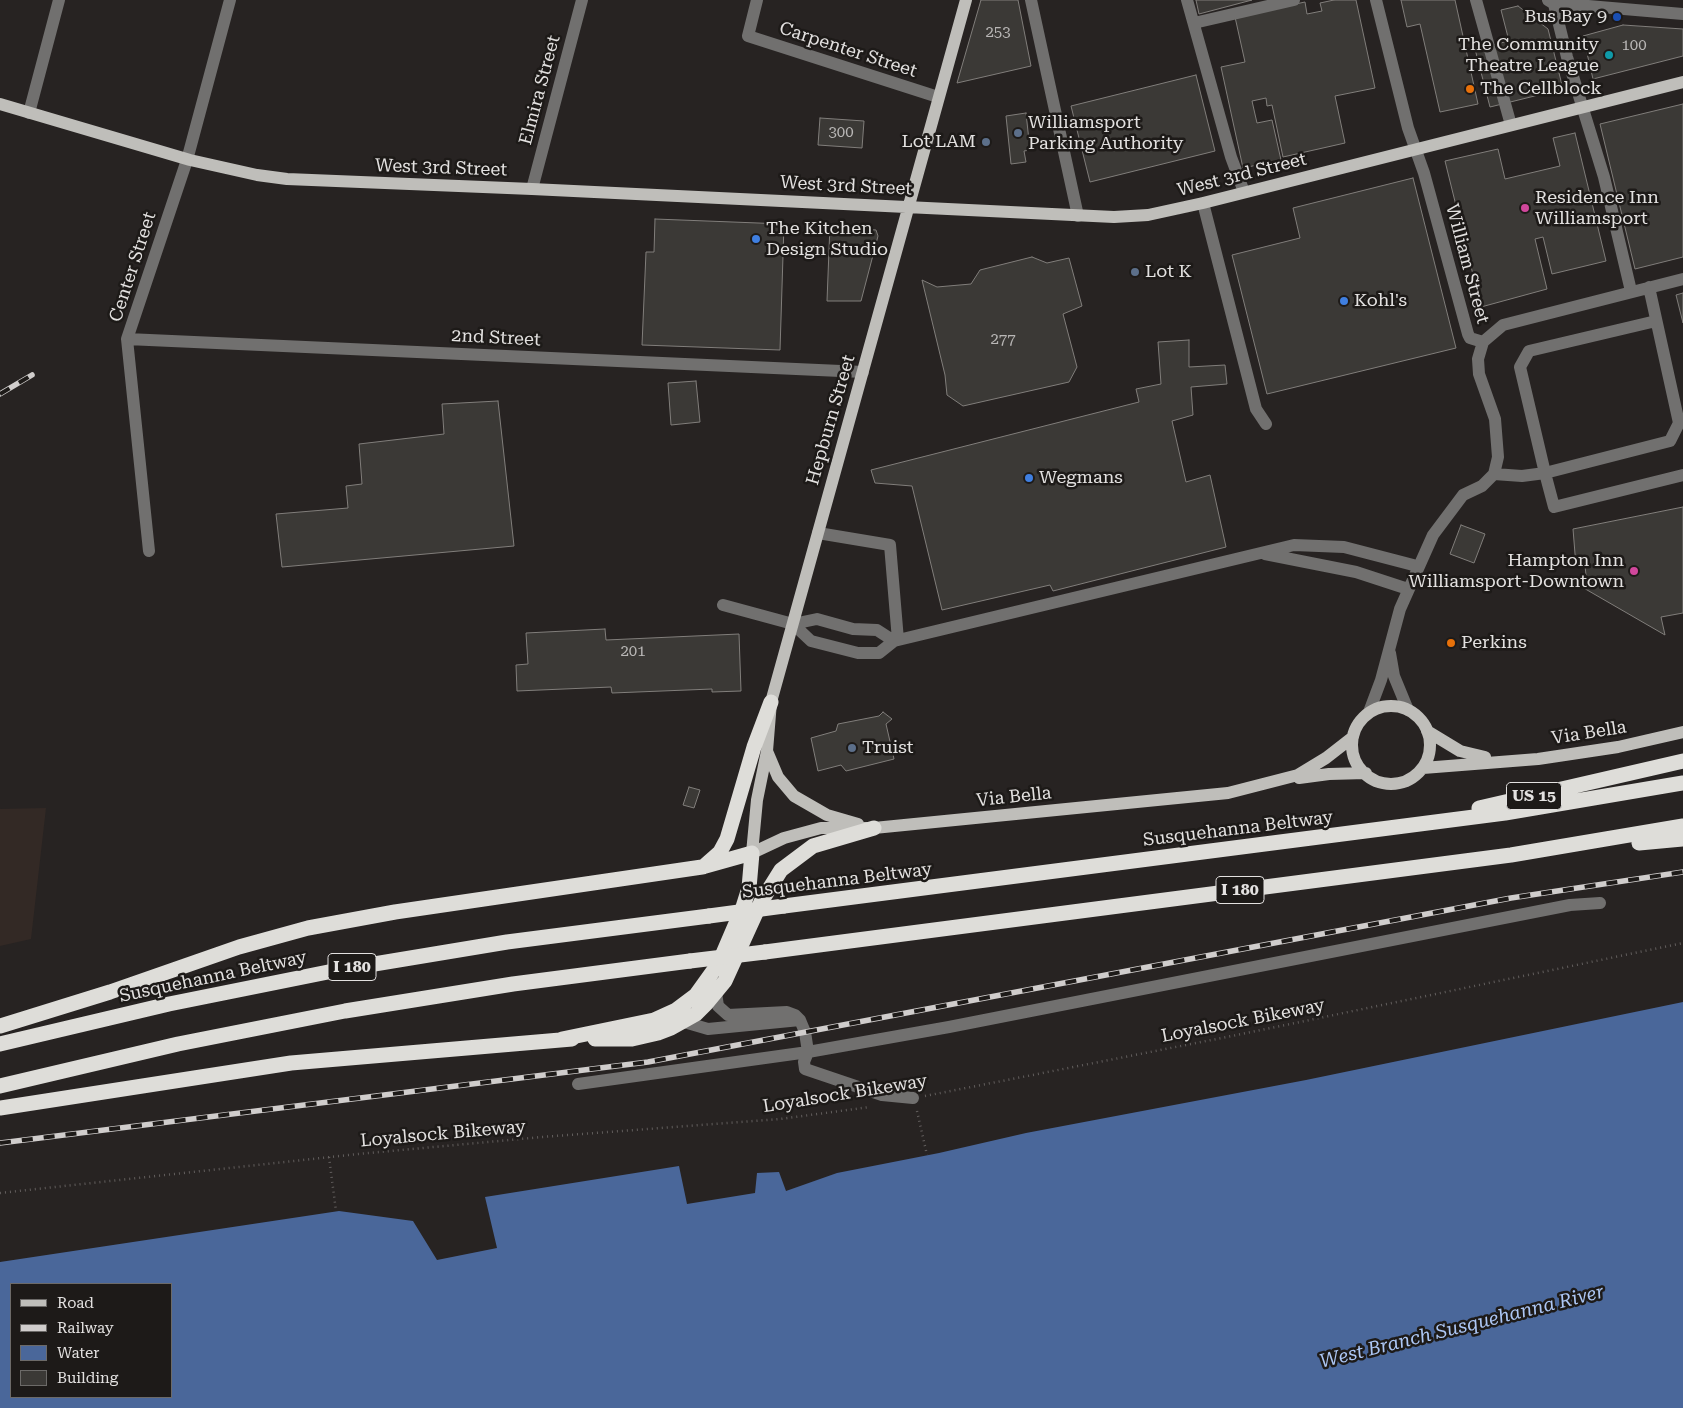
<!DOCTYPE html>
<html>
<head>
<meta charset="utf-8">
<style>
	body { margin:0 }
	#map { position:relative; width:1683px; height:1408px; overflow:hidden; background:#272322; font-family:"Roboto Serif",serif }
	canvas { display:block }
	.legend { position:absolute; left:10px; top:1283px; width:162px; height:115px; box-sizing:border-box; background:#1d1a18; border:1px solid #6c6a68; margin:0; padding:6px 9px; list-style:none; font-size:15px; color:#e3e1e0 }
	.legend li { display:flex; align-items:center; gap:10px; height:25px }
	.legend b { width:25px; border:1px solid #6c6a68 }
</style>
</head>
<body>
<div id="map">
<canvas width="1683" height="1408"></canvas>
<ul class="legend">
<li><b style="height:6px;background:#bfbeba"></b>Road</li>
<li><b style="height:6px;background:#d0cdcc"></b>Railway</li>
<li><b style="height:14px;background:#4a679a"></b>Water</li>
<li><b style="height:14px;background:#3b3936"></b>Building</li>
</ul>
</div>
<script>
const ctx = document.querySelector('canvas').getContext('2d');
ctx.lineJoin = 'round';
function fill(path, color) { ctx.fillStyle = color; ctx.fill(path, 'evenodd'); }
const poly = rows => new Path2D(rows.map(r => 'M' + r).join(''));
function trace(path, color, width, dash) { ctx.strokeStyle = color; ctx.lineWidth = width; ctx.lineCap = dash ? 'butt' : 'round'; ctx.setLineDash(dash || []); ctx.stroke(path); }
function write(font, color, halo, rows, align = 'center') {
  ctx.font = font + ' "Roboto Serif",serif'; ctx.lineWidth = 5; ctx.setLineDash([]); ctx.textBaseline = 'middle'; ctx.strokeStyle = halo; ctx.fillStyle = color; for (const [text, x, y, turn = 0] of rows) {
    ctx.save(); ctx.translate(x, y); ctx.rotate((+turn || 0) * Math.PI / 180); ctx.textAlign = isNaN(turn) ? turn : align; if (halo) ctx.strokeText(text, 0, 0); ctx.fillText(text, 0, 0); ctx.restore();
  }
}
fill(poly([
	[46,808,31,939,0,946,0,809]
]), '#332925');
fill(poly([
	[1683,1002,1683,1408,0,1408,0,1262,339,1211,413,1221,437,1260,497,1248,485,1197,679,1166,687,1204,755,1193,757,1173,779,1172,786,1191,837,1173,939,1153,1026,1133,1306,1080],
	[171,1284,171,1397,11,1397,11,1284]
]), '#4a679a');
const building = poly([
	[981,0,1018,0,1031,66,957,83,981,0],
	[1196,0,1252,0,1199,14,1196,0],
	[1334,0,1356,0,1375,88,1335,96,1345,143,1283,157,1272,105,1267,106,1266,98,1252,101,1257,123,1272,120,1281,160,1243,168,1221,67,1245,62,1235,17,1305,2,1307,14,1322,11,1320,3,1334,0],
	[1401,0,1455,0,1478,104,1440,112,1420,24,1407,27,1401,0],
	[1518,6,1548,29,1563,89,1490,107,1475,49,1509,41,1501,10,1518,6],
	[1623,25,1683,29,1683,56,1593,79,1583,36,1623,25],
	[1196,75,1215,151,1090,182,1071,106,1196,75],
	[1683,104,1683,257,1635,269,1600,124,1683,104],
	[1026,113,1030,150,1024,151,1026,162,1011,164,1006,116,1026,113],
	[820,118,864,121,862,148,818,145,820,118],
	[1575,133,1606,261,1552,274,1543,237,1535,239,1547,289,1481,307,1445,161,1498,149,1505,179,1560,166,1553,138,1575,133],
	[1413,178,1456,348,1267,394,1232,255,1300,238,1293,208,1413,178],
	[655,219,784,224,780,350,642,345,646,252,654,252,655,219],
	[830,225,876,230,878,236,861,301,827,301,830,225],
	[1032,257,1047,263,1069,258,1082,306,1063,314,1077,367,1069,382,963,406,947,395,945,375,922,280,937,287,971,284,980,270,1032,257],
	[1683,293,1683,323,1676,295,1683,293],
	[1189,340,1189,367,1225,365,1227,384,1191,387,1193,415,1172,421,1186,482,1210,475,1226,547,1053,591,1050,585,942,610,912,486,875,483,871,470,1139,402,1136,389,1161,384,1158,342,1189,340],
	[696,381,700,422,671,425,668,383,696,381],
	[498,401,514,546,282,567,276,514,348,508,346,486,362,484,359,444,444,434,442,404,498,401],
	[1683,507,1683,613,1661,617,1665,635,1575,583,1586,575,1585,566,1576,566,1573,529,1683,507],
	[1461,525,1485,534,1474,563,1450,554,1461,525],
	[605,629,606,640,739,634,741,691,712,692,712,689,612,693,611,687,517,691,516,665,528,664,526,633,605,629],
	[883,712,892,719,886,724,894,759,846,771,841,765,818,771,811,738,836,731,838,724,879,716,883,712],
	[689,787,700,790,694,808,683,805,689,787]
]);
fill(building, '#3b3936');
trace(building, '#817e7b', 1);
trace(poly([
	[925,1096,1232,1036,1683,943],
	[917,1111,927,1155],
	[329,1157,336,1211],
	[0,1193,358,1154,542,1137,780,1119,870,1107]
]), '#625e5d', 2.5, [1, 4]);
trace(poly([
	[757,0,748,36,938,97],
	[1031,0,1078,216],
	[1187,0,1231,157,1244,192],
	[1376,0,1408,128,1424,173,1468,334,1470,338,1483,342],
	[1476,0,1511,125],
	[1548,0,1553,3,1683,14],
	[1553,0,1567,57,1604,177,1631,291],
	[1194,23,1294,0],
	[29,113,59,0],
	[532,189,582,0],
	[1203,203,1256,409,1266,424],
	[1649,287,1679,423,1670,441,1545,473,1520,367,1529,351,1656,321],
	[127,339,863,372],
	[1483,342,1503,325,1683,279],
	[1494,474,1522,476,1545,473,1554,507,1683,475],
	[818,533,890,545,898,640],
	[149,551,127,339,187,160,230,0],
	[1265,554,1356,572,1408,589],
	[723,605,793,624,811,641,858,653,879,653,894,641,1294,545,1344,547,1417,566],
	[793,624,817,619,853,629,877,630,894,641],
	[1390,653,1394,676,1408,710],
	[1369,712,1381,680,1400,609,1433,535,1463,495,1482,486,1494,474,1498,457,1495,419,1479,374,1478,359,1483,342],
	[716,993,718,1006,728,1015,787,1012,795,1015,800,1020,805,1032,808,1052,804,1062,805,1069,882,1095,913,1098],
	[684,1022,708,1029,800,1020],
	[578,1084,808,1052,949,1027,1570,905,1600,903]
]), '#71706f', 12);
trace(poly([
	[0,104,190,160,257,175,287,179,532,189,1114,217,1148,215,1203,203,1683,82],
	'1352 745a39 39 0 1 1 78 0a39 39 0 1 1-78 0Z',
	[1427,731,1460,751,1485,757],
	[767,751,778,777,794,796,827,815,858,824],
	[1423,768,1538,759,1618,747,1683,732],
	[1299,778,1329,774,1366,773],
	[752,853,757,800,767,751,771,702,966,0],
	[752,853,784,838,821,828,874,828,1228,793,1298,775,1326,758,1353,737]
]), '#bfbeba', 12);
trace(poly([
	[1479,808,1683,761],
	[1639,843,1683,839],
	[703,867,720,852,727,839,754,747,771,702],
	[784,906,1505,813,1683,783],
	[765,952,1511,855,1683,826],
	[0,1026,110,992,239,947,308,928,395,912,702,867,752,853,749,888,743,907,719,963,696,995,676,1010,654,1020,562,1039],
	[595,1039,632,1039,658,1033,671,1028,696,1014,706,1004,725,981,761,902,781,870,813,846,874,828],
	[0,1044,169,1004,338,970,507,942,709,916],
	[0,1086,178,1044,345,1011,513,984,690,961],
	[0,1108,291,1063,572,1039]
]), '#deddd9', 15);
const rail = poly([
	[0,394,32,375],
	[0,1143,648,1062,1511,898,1683,872]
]);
trace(rail, '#d0cdcc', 5.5);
trace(rail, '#1d1a18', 4, [11]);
trace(poly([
	[709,916,784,906],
	[690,961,765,952]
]), '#deddd9', 15);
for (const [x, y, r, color] of [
	[1617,17,5,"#1a4fb4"],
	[1609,55,5,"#0f9aa8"],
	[1470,89,5,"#e8710a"],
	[1018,133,5,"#5c6f8a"],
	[986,142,5,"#5c6f8a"],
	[1525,208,5,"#d1479c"],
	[756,239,5,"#3f7fe0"],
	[1135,272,5,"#5c6f8a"],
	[1344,301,5,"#3f7fe0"],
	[1029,478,5,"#3f7fe0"],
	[1634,571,5,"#d1479c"],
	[1451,643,5,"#e8710a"],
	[852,748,5,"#5c6f8a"]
]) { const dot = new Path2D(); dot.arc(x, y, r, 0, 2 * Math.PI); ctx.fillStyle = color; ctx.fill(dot); trace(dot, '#1d1a18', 2); }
write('15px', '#b9b7b6', null, [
	["253",998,33],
	["100",1634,46],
	["300",841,133],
	["277",1003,340],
	["201",633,652]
]);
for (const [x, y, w] of [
	[1534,796,55],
	[1240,890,48],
	[352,967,48]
]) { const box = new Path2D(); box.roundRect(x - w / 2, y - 13.5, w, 27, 4); ctx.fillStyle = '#1d1a18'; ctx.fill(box); trace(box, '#e3e1e0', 1); }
write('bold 16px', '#e3e1e0', null, [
	["US 15",1534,796],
	["I 180",1240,890],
	["I 180",352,967]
]);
write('18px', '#e3e1e0', '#1d1a18', [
	["Bus Bay 9",1607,17,"right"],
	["The Community",1599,45,"right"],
	["Theatre League",1599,66,"right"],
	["The Cellblock",1480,89],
	["Williamsport",1028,123],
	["Parking Authority",1028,144],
	["Lot LAM",976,142,"right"],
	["Residence Inn",1535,198],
	["Williamsport",1535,219],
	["The Kitchen",766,229],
	["Design Studio",766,250],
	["Lot K",1145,272],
	["Kohl's",1354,301],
	["Wegmans",1039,478],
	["Hampton Inn",1624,561,"right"],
	["Williamsport-Downtown",1624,582,"right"],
	["Perkins",1461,643],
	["Truist",862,748]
], 'left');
write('18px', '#e3e1e0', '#1d1a18', [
	["Carpenter Street",848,50,18],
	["Elmira Street",540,90,-75],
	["West 3rd Street",441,168,2],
	["West 3rd Street",1242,175,-14],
	["West 3rd Street",846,186,3],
	["William Street",1467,264,75],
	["Center Street",133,267,-72],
	["2nd Street",496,338,3],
	["Hepburn Street",831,420,-74],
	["Via Bella",1589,733,-9],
	["Via Bella",1014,797,-6],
	["Susquehanna Beltway",1238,829,-7],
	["Susquehanna Beltway",837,881,-7],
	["Susquehanna Beltway",213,977,-12],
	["Loyalsock Bikeway",1243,1021,-11],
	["Loyalsock Bikeway",845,1094,-9],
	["Loyalsock Bikeway",443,1134,-5]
]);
write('italic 19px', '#adc7f5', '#1d1a18', [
	["West Branch Susquehanna River",1462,1327,-14]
]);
</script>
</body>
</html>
